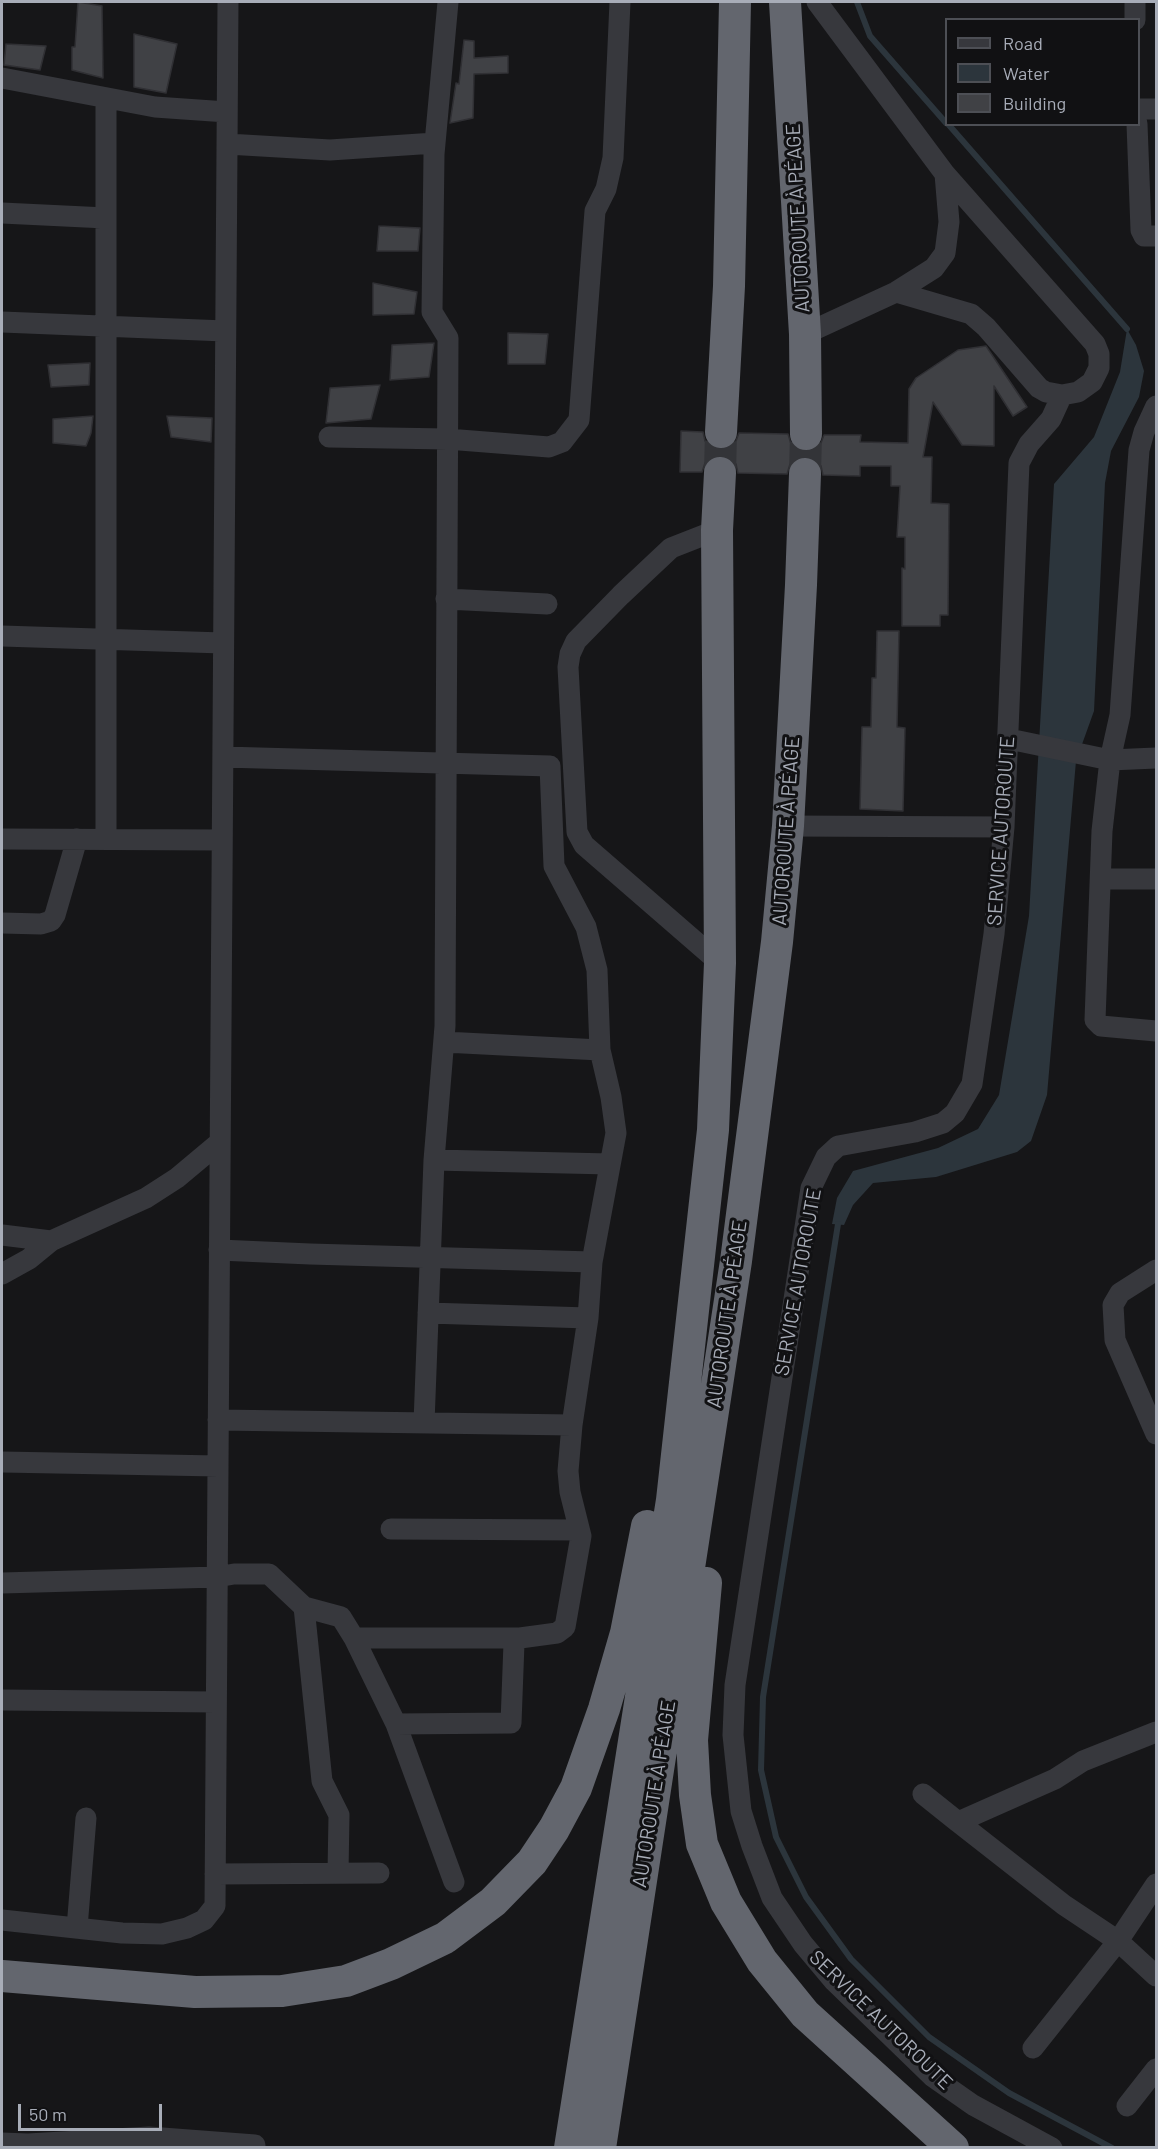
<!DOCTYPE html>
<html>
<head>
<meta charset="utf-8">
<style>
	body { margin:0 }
	#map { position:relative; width:1158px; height:2149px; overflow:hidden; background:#161618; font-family:Barlow,sans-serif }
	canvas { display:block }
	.frame { position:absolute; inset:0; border:3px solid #a8adb8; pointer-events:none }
	.legend { position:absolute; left:945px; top:18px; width:195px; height:108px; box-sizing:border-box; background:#111113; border:2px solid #4d4f55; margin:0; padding:8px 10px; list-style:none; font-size:18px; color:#a8adb8 }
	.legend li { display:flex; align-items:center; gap:12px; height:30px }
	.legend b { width:30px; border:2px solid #4d4f55 }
	.scale { position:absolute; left:18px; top:2104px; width:144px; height:27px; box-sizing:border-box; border:3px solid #a8adb8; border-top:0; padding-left:8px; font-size:18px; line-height:21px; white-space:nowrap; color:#a8adb8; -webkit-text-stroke:4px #111113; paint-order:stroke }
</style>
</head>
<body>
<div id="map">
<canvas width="1158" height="2149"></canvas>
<div class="frame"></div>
<ul class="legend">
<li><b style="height:8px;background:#37383d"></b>Road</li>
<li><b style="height:16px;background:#2c353c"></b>Water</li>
<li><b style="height:16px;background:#404145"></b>Building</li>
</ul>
<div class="scale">50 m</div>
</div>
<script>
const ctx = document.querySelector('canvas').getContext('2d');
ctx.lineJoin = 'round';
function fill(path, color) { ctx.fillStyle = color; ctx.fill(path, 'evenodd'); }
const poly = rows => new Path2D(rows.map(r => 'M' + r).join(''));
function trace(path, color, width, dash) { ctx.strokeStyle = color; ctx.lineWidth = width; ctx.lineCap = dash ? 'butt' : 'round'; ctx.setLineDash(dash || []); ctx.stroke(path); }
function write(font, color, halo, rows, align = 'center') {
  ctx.font = font + ' Barlow,sans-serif'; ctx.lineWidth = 6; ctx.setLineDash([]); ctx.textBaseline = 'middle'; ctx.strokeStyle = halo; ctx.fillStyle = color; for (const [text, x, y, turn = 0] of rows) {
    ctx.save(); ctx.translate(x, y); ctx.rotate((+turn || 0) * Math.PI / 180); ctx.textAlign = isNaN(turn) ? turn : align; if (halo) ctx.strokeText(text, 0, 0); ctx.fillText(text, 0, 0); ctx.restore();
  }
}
fill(poly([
	[1127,329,1136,345,1144,371,1139,397,1111,451,1105,483,1094,711,1076,761,1047,1095,1031,1141,1017,1152,936,1177,873,1183,853,1205,844,1225,832,1224,837,1198,853,1171,938,1148,978,1129,999,1095,1029,916,1054,484,1094,437,1120,372]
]), '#2c353c');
trace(poly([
	[857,2,870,36,946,123],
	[948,124,1127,329],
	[838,1224,763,1697,761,1770,776,1837,806,1897,851,1959,929,2037,1009,2093,1112,2148]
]), '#2c353c', 6);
const building = poly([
	[78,2,102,6,103,78,72,70,72,47,75,47,78,2],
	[134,34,177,44,166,93,134,87,134,34],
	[464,40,474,41,474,58,508,56,508,73,474,74,473,118,450,123,456,83,459,84,464,40],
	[6,44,46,46,40,70,4,65,6,44],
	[379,226,420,228,418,251,377,251,379,226],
	[373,283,417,292,414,314,373,315,373,283],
	[508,333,548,334,545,364,508,364,508,333],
	[434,343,429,377,390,380,392,345,434,343],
	[986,346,1027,407,1013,416,994,386,994,446,962,445,933,402,923,457,932,457,931,503,949,504,948,615,940,615,940,626,902,626,902,568,905,569,905,537,897,537,900,486,891,486,891,466,860,466,860,476,823,475,821,466,815,459,805,456,797,458,790,464,787,474,738,473,736,464,730,458,720,455,711,457,705,463,702,472,680,472,681,431,703,432,705,441,711,447,719,450,730,448,736,441,739,433,788,434,791,444,797,449,806,452,816,449,821,443,824,435,861,435,860,442,908,443,909,389,916,378,958,350,986,346],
	[90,363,89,385,51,387,48,365,90,363],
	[380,385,371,419,326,423,330,388,380,385],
	[93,416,91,433,86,446,53,443,53,419,93,416],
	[167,416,212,418,211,442,171,437,167,416],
	[877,631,899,631,897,727,905,728,903,811,860,809,862,727,871,727,872,678,876,678,877,631]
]);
fill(building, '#404145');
trace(building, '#303034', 1.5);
trace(poly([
	[720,473,721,432],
	[805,474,806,434]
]), '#333438', 32, [32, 16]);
trace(poly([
	[1135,2,1135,20],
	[2,78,155,107,227,112],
	[1138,109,1156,109],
	[1137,124,1141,230,1144,236,1156,236],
	[227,144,330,150,435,143],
	[2,213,106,218],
	[896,292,971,314,986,327,1039,388,1046,392,1062,395,1078,392,1092,382,1099,368,1099,354,1095,344,945,174],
	[2,322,225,331],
	[805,334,896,292,934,268,945,253,949,222,945,174,817,2],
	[1156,406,1144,432,1139,450,1120,715,1110,760,1102,831,1095,1020,1101,1026,1156,1031],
	[329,437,447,439,549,447,562,442,579,420,595,211,606,189,613,158,620,2],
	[717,530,671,548,621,595,576,641,570,654,568,667,577,832,584,845,720,963],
	[446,599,547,604],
	[2,636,223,643],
	[1009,739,1110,760,1156,758],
	[223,757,550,766,554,866,586,927,597,970,600,1050,611,1097,616,1133,592,1262,588,1318,572,1425,568,1471,570,1492,581,1536,565,1627,557,1633,520,1638,514,1643,511,1723,396,1724],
	[788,826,1004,827],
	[2,839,222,840],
	[106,839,106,99],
	[1101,879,1156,879],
	[2,923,41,924,51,921,55,915,77,839],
	[444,1042,600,1050],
	[434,1160,610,1164],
	[2,1235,51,1241],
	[219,1250,310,1254,592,1262],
	[1156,1270,1120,1293,1113,1305,1115,1340,1156,1434],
	[2,1274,29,1259,51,1241,146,1198,177,1178,220,1142],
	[428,1313,588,1318],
	[218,1420,572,1425],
	[424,1423,434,1160,445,1026,448,338,432,312,434,154,448,2],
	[2,1462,218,1466],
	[391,1529,579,1530],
	[2,1583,217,1577,234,1574,269,1574,304,1607,322,1781,339,1815,338,1873],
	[304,1607,341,1617,354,1638,396,1724,454,1882],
	[354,1638,520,1638],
	[2,1700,216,1702],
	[1156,1732,1083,1761,1055,1779,958,1822,1064,1905,1118,1941,1156,1884],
	[923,1794,958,1822],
	[215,1874,379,1873],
	[2,1920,122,1933,162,1934,187,1928,204,1920,215,1906,228,2],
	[77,1928,86,1818],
	[1033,2048,1118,1941,1156,1976],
	[1127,2106,1156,2069],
	[2,2143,28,2144,149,2137,255,2145],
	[1052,2148,973,2105,933,2077,834,1981,803,1944,772,1898,752,1846,741,1811,733,1735,735,1685,811,1188,826,1157,838,1146,915,1132,943,1123,955,1113,972,1084,994,934,1004,827,1019,463,1029,444,1051,419,1062,395]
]), '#37383d', 21);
trace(poly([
	[785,2,805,334,806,434],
	[721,432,729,286,735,2],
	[706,1583,692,1740,695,1795,702,1844,726,1902,762,1961,805,2014,953,2148],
	[2,1976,195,1992,282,1991,346,1981,391,1964,445,1938,493,1902,532,1862,554,1829,576,1788,604,1709,626,1633,647,1526],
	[570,2148,672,1500,713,1130,720,963,717,530,720,473],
	[600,2148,736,1261,777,942,788,826,801,585,805,474]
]), '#63666e', 32);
write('20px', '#a8adb8', '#111113', [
	["AUTOROUTE À PÉAGE",798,218,-93],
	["AUTOROUTE À PÉAGE",786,831,-86],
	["SERVICE AUTOROUTE",1001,831,-86],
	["SERVICE AUTOROUTE",798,1282,-80],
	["AUTOROUTE À PÉAGE",727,1314,-82],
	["AUTOROUTE À PÉAGE",654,1794,-81],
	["SERVICE AUTOROUTE",881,2020,44]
]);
</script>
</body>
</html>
